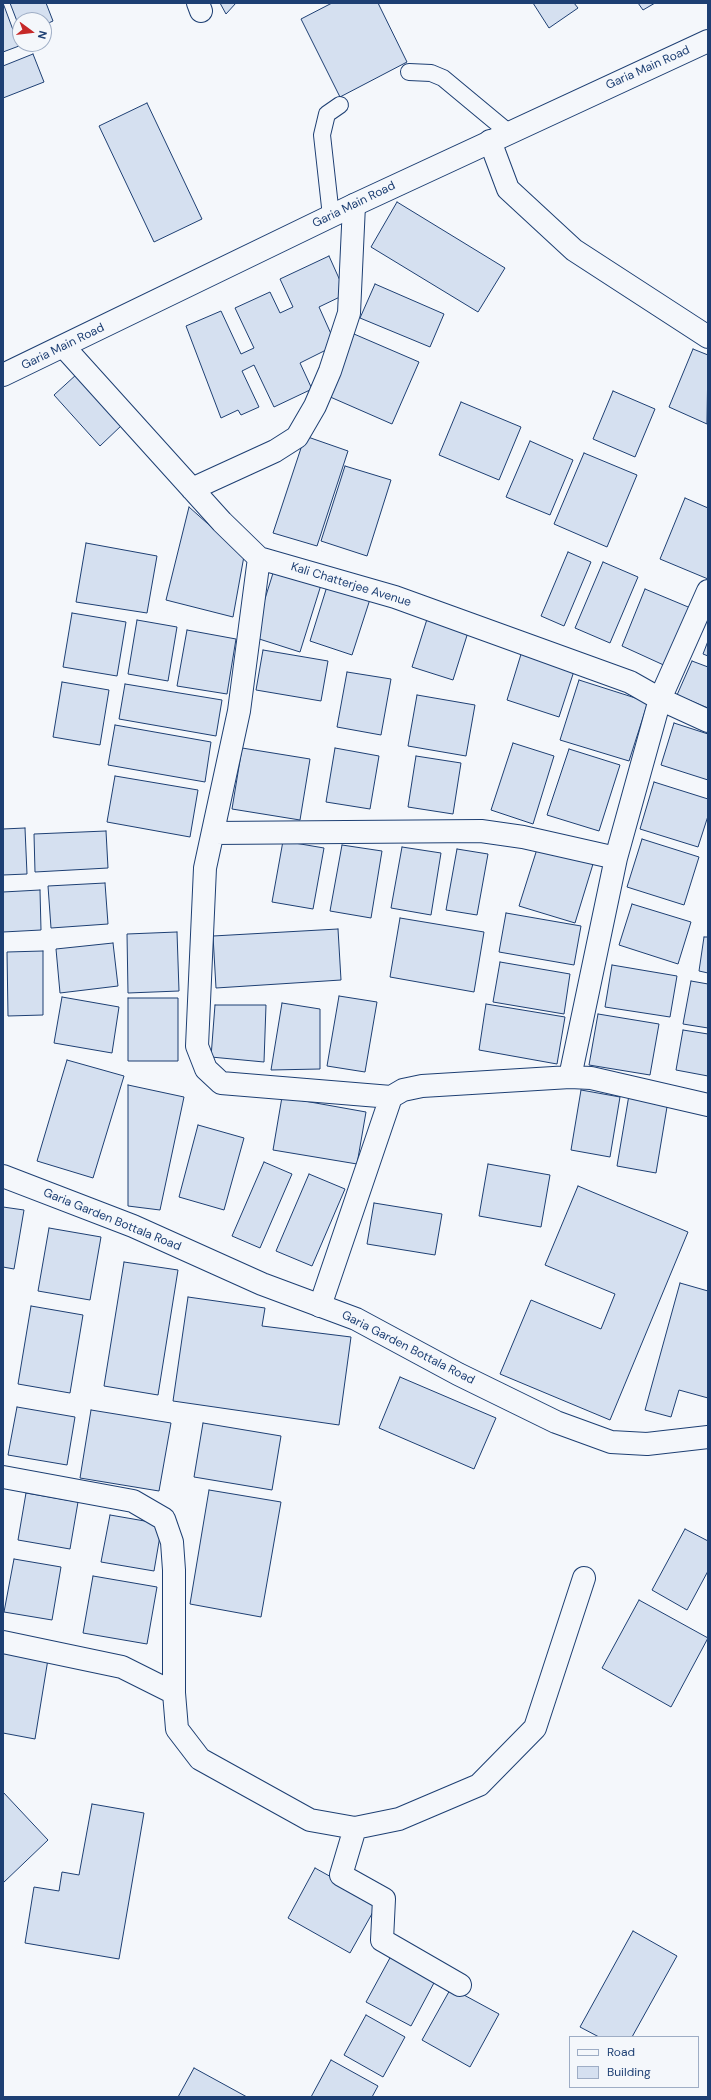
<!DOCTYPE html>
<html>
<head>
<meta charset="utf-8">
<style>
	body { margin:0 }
	#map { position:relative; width:711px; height:2100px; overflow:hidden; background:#f4f7fb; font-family:"DM Sans",sans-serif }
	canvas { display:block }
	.frame { position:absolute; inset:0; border:4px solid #1d3f73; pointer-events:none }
	.legend { position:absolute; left:569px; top:2036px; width:130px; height:52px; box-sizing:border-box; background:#f4f7fb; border:1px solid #9eadc5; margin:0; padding:5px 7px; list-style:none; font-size:12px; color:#1d3f73 }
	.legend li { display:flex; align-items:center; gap:8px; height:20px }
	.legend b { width:20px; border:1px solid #9eadc5 }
	.north { position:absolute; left:12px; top:12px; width:40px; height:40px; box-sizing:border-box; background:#f4f7fb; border:1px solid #9eadc5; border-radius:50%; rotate:105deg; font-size:11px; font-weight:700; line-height:16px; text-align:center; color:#1d3f73 }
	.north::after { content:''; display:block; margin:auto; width:14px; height:18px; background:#c62828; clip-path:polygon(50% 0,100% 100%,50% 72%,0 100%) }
</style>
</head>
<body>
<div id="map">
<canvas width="711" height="2100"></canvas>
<div class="frame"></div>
<ul class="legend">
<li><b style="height:5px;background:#f4f7fb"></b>Road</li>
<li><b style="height:11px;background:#d5e0f0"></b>Building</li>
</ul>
<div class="north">N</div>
</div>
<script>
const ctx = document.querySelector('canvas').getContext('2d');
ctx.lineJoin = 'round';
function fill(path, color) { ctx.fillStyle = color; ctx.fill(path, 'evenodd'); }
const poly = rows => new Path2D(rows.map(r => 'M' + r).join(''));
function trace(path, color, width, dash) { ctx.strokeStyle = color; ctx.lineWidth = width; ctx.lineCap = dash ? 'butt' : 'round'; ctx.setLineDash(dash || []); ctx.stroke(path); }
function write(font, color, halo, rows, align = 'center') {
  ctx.font = font + ' "DM Sans",sans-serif'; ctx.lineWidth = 3; ctx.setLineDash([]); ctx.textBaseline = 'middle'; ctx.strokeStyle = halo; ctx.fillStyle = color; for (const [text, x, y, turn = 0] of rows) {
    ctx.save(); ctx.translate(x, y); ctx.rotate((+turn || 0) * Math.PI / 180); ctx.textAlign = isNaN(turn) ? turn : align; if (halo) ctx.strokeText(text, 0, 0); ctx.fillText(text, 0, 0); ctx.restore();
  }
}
const building = poly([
	[3,3,19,46,3,52,3,3],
	[10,3,46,3,53,21,44,25,44,20,20,20,20,29,10,3],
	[220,3,236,3,226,14,220,3],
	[332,3,378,3,407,62,340,97,301,19,332,3],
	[533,3,574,3,578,8,549,28,533,3],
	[638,3,655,3,643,10,638,3],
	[33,54,44,82,3,98,3,66,33,54],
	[147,103,202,219,154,242,99,126,147,103],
	[397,202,505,268,478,312,371,247,397,202],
	[329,256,346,294,319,307,336,345,300,363,312,389,274,407,254,365,242,371,259,407,241,415,238,410,221,418,186,326,221,311,241,354,254,348,235,308,270,292,280,313,293,307,280,279,329,256],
	[375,284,444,314,430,347,360,318,375,284],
	[354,334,419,362,392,424,328,396,354,334],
	[693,349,708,355,707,424,669,407,693,349],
	[77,374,123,424,100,446,54,395,77,374],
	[613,391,655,409,635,457,593,439,613,391],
	[461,402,521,427,499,480,439,455,461,402],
	[305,436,348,451,317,546,273,533,305,436],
	[530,441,573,460,550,515,506,497,530,441],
	[584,453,637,475,607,547,554,524,584,453],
	[345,466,391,480,367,556,321,541,345,466],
	[685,498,708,508,708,579,660,559,685,498],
	[189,507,244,556,233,617,166,600,189,507],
	[86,543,157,556,147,613,76,602,86,543],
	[568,552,591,562,564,626,541,616,568,552],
	[603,562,638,577,610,643,575,628,603,562],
	[274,570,321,585,300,652,253,637,274,570],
	[329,580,372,593,352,655,310,641,329,580],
	[645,589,693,609,668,667,622,646,645,589],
	[72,613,126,622,117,676,63,667,72,613],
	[428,616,469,629,453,680,412,667,428,616],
	[137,620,177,627,168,681,128,674,137,620],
	[187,630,236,639,227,694,177,686,187,630],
	[708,641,708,656,703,654,708,641],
	[263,650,328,661,321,701,256,690,263,650],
	[522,651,575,668,559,717,507,700,522,651],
	[692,661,708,667,708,708,677,695,692,661],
	[347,672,391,679,381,735,337,727,347,672],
	[579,680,648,702,629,761,560,740,579,680],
	[62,682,109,690,100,745,53,737,62,682],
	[125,684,222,700,216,736,119,719,125,684],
	[417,695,475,705,466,756,408,746,417,695],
	[674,723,708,734,708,780,661,765,674,723],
	[115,725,211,742,205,782,108,765,115,725],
	[513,743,554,756,533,824,491,810,513,743],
	[242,748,310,759,300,820,232,809,242,748],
	[335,748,379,756,370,809,326,802,335,748],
	[569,749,620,765,599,831,547,815,569,749],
	[416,756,461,763,453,814,408,807,416,756],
	[115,776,198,790,190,837,107,822,115,776],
	[654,782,708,799,708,816,698,847,640,829,654,782],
	[25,828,27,874,3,875,3,829,25,828],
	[106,831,108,868,35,872,34,834,106,831],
	[642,839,699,857,684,905,627,887,642,839],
	[283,841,324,848,313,909,272,902,283,841],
	[342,845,382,851,371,918,330,911,342,845],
	[538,846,593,864,575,923,519,906,538,846],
	[402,847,441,853,431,915,391,908,402,847],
	[457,849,488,854,477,915,446,910,457,849],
	[105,883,108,924,51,928,48,886,105,883],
	[40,890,41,930,3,932,3,892,40,890],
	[632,904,691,922,678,964,619,945,632,904],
	[506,913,581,926,574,965,499,952,506,913],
	[400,918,484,932,474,992,390,977,400,918],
	[338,929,341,980,216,988,213,936,338,929],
	[177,932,179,991,128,993,127,934,177,932],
	[704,937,708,937,708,973,699,971,704,937],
	[113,943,118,986,60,993,56,949,113,943],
	[43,951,43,1015,8,1016,7,952,43,951],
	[500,962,570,974,564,1014,493,1002,500,962],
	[612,965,677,976,670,1017,605,1007,612,965],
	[691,981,708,984,708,1028,683,1024,691,981],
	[339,996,377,1002,365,1072,327,1066,339,996],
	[62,997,119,1007,112,1053,54,1043,62,997],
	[128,998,178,998,178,1061,128,1061,128,998],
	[282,1003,320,1009,320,1069,271,1070,282,1003],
	[486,1004,565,1017,557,1064,479,1050,486,1004],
	[215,1005,266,1005,264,1062,211,1057,215,1005],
	[598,1014,659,1024,650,1075,589,1065,598,1014],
	[683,1030,708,1034,708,1076,676,1070,683,1030],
	[67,1060,124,1076,93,1178,37,1161,67,1060],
	[128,1085,184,1097,160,1210,128,1206,128,1085],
	[581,1090,620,1097,610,1157,571,1150,581,1090],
	[629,1095,668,1101,656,1173,617,1166,629,1095],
	[282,1097,366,1112,357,1164,273,1150,282,1097],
	[198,1125,244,1138,224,1210,179,1197,198,1125],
	[264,1162,292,1174,260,1248,232,1236,264,1162],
	[488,1164,550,1175,541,1227,479,1216,488,1164],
	[309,1174,345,1189,312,1266,276,1251,309,1174],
	[578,1186,688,1232,610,1420,500,1374,531,1300,601,1329,615,1294,545,1265,578,1186],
	[374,1203,442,1214,435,1255,367,1244,374,1203],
	[3,1207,24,1210,14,1269,3,1267,3,1207],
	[49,1228,101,1237,90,1300,38,1291,49,1228],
	[124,1262,178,1270,158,1395,104,1386,124,1262],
	[680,1283,708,1291,708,1398,679,1390,671,1417,645,1410,680,1283],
	[188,1297,265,1308,262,1326,351,1337,339,1425,173,1401,188,1297],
	[31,1306,83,1315,70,1393,18,1384,31,1306],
	[400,1377,496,1418,474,1469,379,1428,400,1377],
	[17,1407,75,1417,67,1465,8,1455,17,1407],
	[91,1410,171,1423,159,1491,80,1478,91,1410],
	[203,1423,281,1436,272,1490,194,1477,203,1423],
	[209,1490,281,1502,261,1617,190,1604,209,1490],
	[26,1493,78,1502,70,1549,18,1540,26,1493],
	[110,1515,162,1524,154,1571,101,1562,110,1515],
	[685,1529,708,1541,708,1571,687,1610,652,1590,685,1529],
	[14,1559,61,1567,52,1620,4,1612,14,1559],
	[93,1576,157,1587,147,1644,83,1633,93,1576],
	[639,1600,708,1638,671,1707,602,1668,639,1600],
	[3,1645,49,1653,35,1739,3,1733,3,1645],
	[3,1792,48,1840,3,1883,3,1792],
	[92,1804,144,1813,119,1959,25,1943,34,1887,59,1891,62,1872,79,1875,92,1804],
	[315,1868,378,1903,350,1953,288,1918,315,1868],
	[633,1931,677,1956,632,2037,599,2037,580,2027,633,1931],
	[391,1956,435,1981,411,2026,366,2002,391,1956],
	[451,1988,499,2014,470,2067,422,2040,451,1988],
	[366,2015,405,2037,383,2077,344,2055,366,2015],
	[331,2060,378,2086,372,2097,311,2097,331,2060],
	[194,2068,247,2097,178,2097,194,2068]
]);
fill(building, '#d5e0f0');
trace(building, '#1d3f73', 1);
const service = poly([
	[409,72,431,73,443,78,508,132],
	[331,216,322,135,327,114,340,105]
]);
const minor = poly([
	[198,3,201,11],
	[490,141,508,189,574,250,708,337],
	[64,347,222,522,259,558,395,597,630,682,660,699,708,721],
	[192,489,275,451,297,437,315,406,330,371,349,313,354,205],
	[259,558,239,711,205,868,197,1046,206,1069,221,1083,391,1097,320,1306],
	[213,833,481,831,523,837,616,858],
	[570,1077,616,858,660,699,708,591],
	[391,1097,403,1090,422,1086,570,1077,591,1078,708,1105],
	[3,1477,133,1501,164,1519,172,1542,174,1570,174,1693],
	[3,1642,122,1667,174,1693,177,1729,200,1759,310,1820,355,1828,399,1819,479,1785,535,1728,584,1578],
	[355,1828,341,1875,384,1899,382,1940,460,1985]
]);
const tertiary = poly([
	[3,1176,133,1226,262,1284,356,1319,458,1374,556,1422,611,1442,647,1444,708,1437]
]);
const primary = poly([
	[3,375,354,205,708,41]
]);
trace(service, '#1d3f73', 18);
trace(minor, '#1d3f73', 24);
trace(tertiary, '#1d3f73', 24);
trace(primary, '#1d3f73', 24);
trace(service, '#f4f7fb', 16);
trace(minor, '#f4f7fb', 22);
trace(tertiary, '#f4f7fb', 22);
trace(primary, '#f4f7fb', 22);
write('12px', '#1d3f73', '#f4f7fb', [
	["Garia Main Road",648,68,-24],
	["Garia Main Road",354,205,-26],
	["Garia Main Road",63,347,-26],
	["Kali Chatterjee Avenue",351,585,17],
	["Garia Garden Bottala Road",112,1220,22],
	["Garia Garden Bottala Road",408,1348,27]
]);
</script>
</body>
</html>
